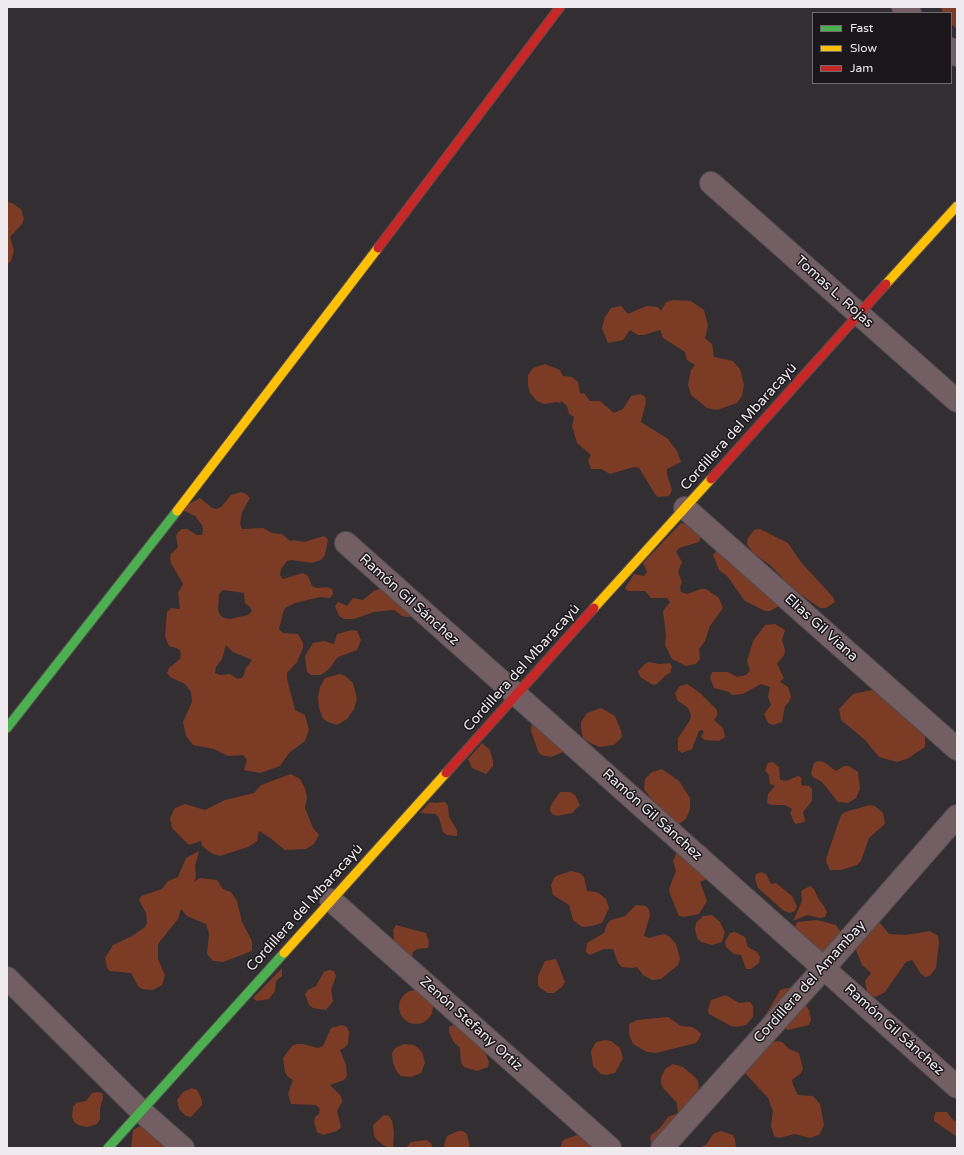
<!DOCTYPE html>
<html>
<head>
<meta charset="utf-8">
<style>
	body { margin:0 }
	#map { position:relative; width:964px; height:1155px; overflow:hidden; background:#322e32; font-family:"Varela Round",sans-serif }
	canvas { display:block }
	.frame { position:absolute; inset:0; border:8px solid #efeaee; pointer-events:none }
	.legend { position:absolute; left:812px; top:12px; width:140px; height:72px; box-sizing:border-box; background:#1a1619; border:1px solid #6f6b6e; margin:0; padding:5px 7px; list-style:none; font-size:12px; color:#efeaee }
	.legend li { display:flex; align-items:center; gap:8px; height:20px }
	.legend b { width:20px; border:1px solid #6f6b6e }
</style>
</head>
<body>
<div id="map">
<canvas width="964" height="1155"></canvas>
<div class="frame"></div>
<ul class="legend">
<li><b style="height:5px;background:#4caf50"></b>Fast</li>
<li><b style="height:5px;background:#ffc107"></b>Slow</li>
<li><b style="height:5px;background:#c62828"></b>Jam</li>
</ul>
</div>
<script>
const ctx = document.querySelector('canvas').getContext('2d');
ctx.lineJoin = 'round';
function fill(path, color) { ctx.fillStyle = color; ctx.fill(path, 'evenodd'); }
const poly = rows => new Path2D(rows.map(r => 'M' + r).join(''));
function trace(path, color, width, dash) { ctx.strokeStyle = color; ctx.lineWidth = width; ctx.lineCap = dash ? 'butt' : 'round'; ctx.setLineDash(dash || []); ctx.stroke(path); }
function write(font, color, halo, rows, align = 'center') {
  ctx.font = font + ' "Varela Round",sans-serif'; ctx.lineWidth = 3; ctx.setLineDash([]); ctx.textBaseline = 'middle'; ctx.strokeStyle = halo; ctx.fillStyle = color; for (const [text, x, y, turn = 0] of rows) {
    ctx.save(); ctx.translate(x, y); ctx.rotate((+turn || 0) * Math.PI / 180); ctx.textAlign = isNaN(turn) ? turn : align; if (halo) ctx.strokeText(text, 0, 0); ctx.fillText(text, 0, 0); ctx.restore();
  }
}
fill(poly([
	[941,7,957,7,957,29,951,24,951,13,943,13],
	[7,202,12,203,21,209,24,219,22,224,10,237,14,250,11,261,7,265],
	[673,300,691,301,704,310,708,326,705,338,712,344,714,357,733,361,740,369,744,385,742,396,737,403,717,410,707,408,691,395,688,385,691,370,695,365,687,360,685,352,663,338,660,330,644,335,638,335,630,330,623,340,608,343,602,328,605,317,611,308,621,306,628,314,646,306,658,307,661,311,666,302],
	[545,364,560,370,563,376,572,377,578,382,580,393,585,394,590,401,600,401,614,413,623,409,631,396,641,394,645,397,646,402,641,422,668,439,677,451,681,462,667,469,667,474,672,490,669,496,658,497,655,494,639,468,634,467,610,474,601,469,591,469,588,460,591,455,577,443,572,426,574,417,569,414,567,406,561,401,560,403,557,402,544,404,537,401,530,393,528,386,528,375,533,368],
	[241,492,246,494,250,498,242,512,240,524,242,529,263,528,272,533,282,534,290,541,294,540,304,542,324,536,328,539,325,555,321,560,312,563,292,560,287,561,281,569,280,575,283,579,303,573,308,576,312,586,317,588,327,587,332,589,333,594,330,598,320,597,295,603,285,608,283,613,279,629,283,633,298,634,303,643,303,648,297,662,287,673,287,679,295,710,305,715,309,730,305,741,289,753,280,766,260,773,244,770,247,760,243,755,228,756,214,749,193,745,190,741,186,736,183,722,192,702,191,692,185,684,170,677,167,673,169,668,180,659,181,654,179,649,169,646,165,637,167,612,171,608,180,609,178,593,183,584,171,563,170,558,171,554,178,547,176,536,178,532,182,529,187,529,197,535,202,535,203,530,202,525,195,516,180,509,200,498,212,508,217,509,222,506,231,495],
	[223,590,244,593,245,603,250,607,252,611,248,615,230,619,224,618,220,615,218,610,219,594],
	[226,645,233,652,252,660,246,668,243,677,238,679,230,674,220,675,215,673,216,667,222,659],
	[681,523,692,525,699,532,701,537,699,542,679,548,676,552,682,562,678,572,682,582,680,587,681,592,687,594,701,589,706,589,719,598,723,608,710,626,705,641,699,649,700,659,696,664,686,666,672,659,665,645,666,635,663,611,670,602,667,598,651,598,645,591,628,591,625,588,634,574,644,576,647,572,643,563],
	[760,529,788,543,800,561,833,597,835,602,826,608,820,608,793,589,770,565,753,553,747,544,748,538,754,530],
	[720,550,781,601,779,606,770,611,765,611,745,601,727,576,719,570,713,555,716,551],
	[384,587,412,616,407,617,402,616,394,610,374,612,354,619,344,619,339,616,335,606,338,602,347,606,353,598,363,600,374,591],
	[775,624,785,630,782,640,785,650,784,655,777,664,784,678,780,682,788,687,791,697,789,702,785,706,782,722,773,725,768,723,764,714,771,705,768,697,770,687,761,684,743,694,732,695,729,692,714,688,710,678,712,672,728,672,737,677,746,675,750,671,747,661,753,641,765,625],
	[352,630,357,631,361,640,357,650,338,657,329,669,321,675,311,675,307,672,305,656,313,643,324,641,334,644,337,634],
	[649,662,659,664,670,663,672,667,670,673,666,675,657,684,653,685,640,677,638,671,645,664],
	[340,674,345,676,353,683,357,699,354,709,347,719,337,725,328,722,323,719,319,708,318,697,320,687,325,678],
	[687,684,700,693,717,710,717,716,714,720,723,728,725,737,719,741,705,740,701,737,704,732,702,730,699,731,692,749,682,753,678,750,678,738,690,720,691,715,688,708,677,700,675,693,680,686],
	[881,688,913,709,925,738,925,747,907,759,897,762,879,757,865,740,841,720,839,709,853,694],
	[601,708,615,716,621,731,622,737,614,745,599,747,587,741,583,738,581,727,581,722,587,713],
	[532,720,569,747,561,753,551,757,541,755,538,751,531,731],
	[482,743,490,750,493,761,493,766,486,774,472,768,468,759],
	[818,761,824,762,836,771,844,766,849,766,858,772,860,789,856,798,848,803,838,802,822,782,813,777,811,773,814,763],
	[773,762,779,767,780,779,781,780,786,781,798,776,801,777,801,785,809,786,812,789,812,801,803,812,805,820,804,822,796,824,794,822,790,813,792,809,785,805,772,805,767,803,768,794,775,786,770,784,769,776,765,770,768,763],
	[662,769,679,781,690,798,690,809,686,819,679,824,674,824,662,814,644,789,645,779,652,772],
	[291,774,300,779,305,788,307,798,305,808,313,828,319,835,314,844,306,849,285,850,269,837,259,831,257,841,248,847,220,856,211,853,202,846,201,841,189,845,172,828,170,818,175,808,185,804,205,810,225,800,254,793,261,785],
	[560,792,570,792,575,795,580,805,572,813,557,816,552,814,550,810,551,805],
	[430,802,435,803,445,802,448,806,449,817,457,830,457,836,447,835,443,832,439,818,436,814,420,813],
	[870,805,875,806,883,813,885,824,869,838,861,861,857,865,841,870,830,870,826,861,827,856,841,815,845,812],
	[699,843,708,848,713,863,709,878,700,882,707,901,699,914,684,917,679,916,670,894,669,889,676,871,673,861,679,847],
	[199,851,195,866,196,877,194,882,200,878,217,880,223,889,231,892,237,901,242,922,252,941,252,951,223,962,213,961,207,954,209,934,206,924,187,916,181,909,178,919,158,944,158,959,165,975,162,985,153,990,142,989,138,986,131,973,110,971,107,968,105,958,113,945,132,936,145,927,147,923,146,913,139,900,141,896,162,889,168,881,178,877,186,858],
	[571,871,580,873,584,877,587,891,597,892,606,899,609,908,602,923,592,926,582,927,573,920,569,905,553,895,551,885,553,880,556,876],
	[761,872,766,874,771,884,776,883,792,896,797,906,795,911,790,913,784,911,758,888,755,879,756,874],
	[810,886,814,889,818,898,824,906,827,912,825,917,820,918,807,915,793,921,802,901,801,891],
	[636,905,646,906,649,910,650,915,644,936,649,938,664,934,669,936,676,944,680,959,678,965,661,979,652,980,643,975,637,967,632,968,622,967,618,963,613,949,604,949,590,955,586,952,587,943,604,933,607,924,611,920,625,916],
	[712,915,720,922,725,932,722,942,712,945,701,942,697,938,695,929,696,923,703,916],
	[817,920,836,925,842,934,827,952,816,950,793,932,797,922],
	[880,923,889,934,905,935,930,931,938,936,939,942,936,968,930,976,925,977,921,974,912,960,906,962,885,992,876,997,871,995,867,991,865,981,871,973,862,965,856,950,857,944,875,924],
	[396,925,426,933,429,942,428,948,417,949,413,952,412,957,400,960,394,940,393,930],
	[735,932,745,937,748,947,757,952,760,957,759,963,751,969,746,969,741,955,734,954,726,947,725,942,730,933],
	[556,959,565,982,562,987,554,993,547,993,538,986,538,976,545,961],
	[282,968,282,976,276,981,275,991,269,999,257,1001,253,998],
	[329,970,334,971,336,976,331,990,333,1001,326,1010,313,1008,309,1005,305,994,308,990,316,986,324,972],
	[795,986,809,1010,811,1020,809,1025,788,1030,783,1027,758,1025,770,1008,780,990],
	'399 1007a17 17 0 1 1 34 0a17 17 0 1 1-34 0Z',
	[726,995,739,1003,750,1002,753,1006,753,1017,746,1025,736,1027,731,1026,709,1014,708,1010,711,1000],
	[668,1017,681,1026,692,1027,697,1030,701,1034,699,1039,696,1043,656,1053,647,1052,633,1044,629,1034,629,1024,637,1020],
	[459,1022,485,1052,489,1062,488,1067,477,1071,464,1067,461,1063,460,1048,453,1041,449,1032,449,1027],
	[342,1025,347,1027,349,1032,348,1044,344,1048,340,1050,346,1065,347,1076,344,1080,330,1085,341,1096,342,1102,337,1111,341,1127,337,1131,323,1135,317,1132,314,1122,315,1117,319,1114,320,1109,316,1105,291,1104,288,1094,293,1080,288,1077,285,1072,283,1058,292,1046,297,1044,303,1044,318,1048,323,1046,331,1028],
	[606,1040,611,1041,620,1048,623,1058,615,1073,606,1075,601,1074,593,1066,591,1051,596,1042],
	[777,1041,782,1042,789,1049,799,1053,803,1069,800,1074,792,1080,793,1085,798,1095,813,1096,820,1104,824,1125,819,1135,810,1138,795,1134,779,1138,774,1136,771,1126,773,1111,768,1098,744,1072,767,1044],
	[404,1044,414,1045,418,1048,422,1052,425,1063,421,1073,411,1077,401,1076,397,1072,393,1063,392,1053,395,1048],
	[673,1064,683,1067,695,1077,698,1081,699,1093,653,1148,650,1139,651,1135,659,1129,668,1117,678,1113,677,1103,663,1088,661,1083,661,1078,665,1069],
	[192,1088,197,1090,202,1100,202,1105,191,1117,186,1116,179,1109,177,1100,183,1092],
	[97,1092,102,1093,103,1098,100,1108,100,1119,97,1124,87,1127,78,1125,74,1122,72,1117,73,1107,76,1103,86,1101,92,1093],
	[936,1112,947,1112,953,1120,957,1121,957,1137,934,1121,934,1116],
	[384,1115,389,1116,392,1121,394,1132,393,1147,388,1148,383,1145,376,1139,374,1135,373,1125],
	[144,1124,164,1141,165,1148,131,1148,133,1130],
	[458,1131,463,1131,467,1134,470,1148,445,1148,444,1145,447,1136],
	[721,1131,733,1135,735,1139,736,1148,699,1148,707,1144,713,1134],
	[577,1135,582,1136,595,1148,560,1148,563,1140],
	[426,1140,431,1143,433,1148,406,1148,411,1142]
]), '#7c3b25');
const street = poly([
	[903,7,910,13],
	[951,49,957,55],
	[711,183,957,401],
	[685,508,957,749],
	[346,543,957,1087],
	[331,900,610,1148],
	[7,978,141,1111,183,1148],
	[662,1148,824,968,957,816]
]);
const fast = poly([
	[7,728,177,511],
	[108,1148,284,953]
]);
const slow = poly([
	[886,284,957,206],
	[177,511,378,248],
	[594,608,711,479],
	[284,953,446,773]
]);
const jam = poly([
	[378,248,560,7],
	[711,479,886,284],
	[446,773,594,608]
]);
trace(street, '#4f4d4f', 24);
trace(fast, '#4f4d4f', 11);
trace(slow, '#4f4d4f', 11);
trace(jam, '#4f4d4f', 11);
trace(street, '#735e64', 22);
trace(fast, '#4caf50', 9);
trace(slow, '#ffc107', 9);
trace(jam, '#c62828', 9);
write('14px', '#efeaee', '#1a1619', [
	["Tomas L. Rojas",834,292,42],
	["Cordillera del Mbaracayú",739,427,-48],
	["Ramón Gil Sánchez",409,600,42],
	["Elias Gil Viana",821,628,42],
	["Cordillera del Mbaracayú",522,668,-48],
	["Ramón Gil Sánchez",652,815,42],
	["Cordillera del Mbaracayú",305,908,-48],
	["Cordillera del Amambay",810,982,-48],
	["Zenón Stefany Ortiz",471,1024,42],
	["Ramón Gil Sánchez",894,1030,42]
]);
</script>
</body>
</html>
